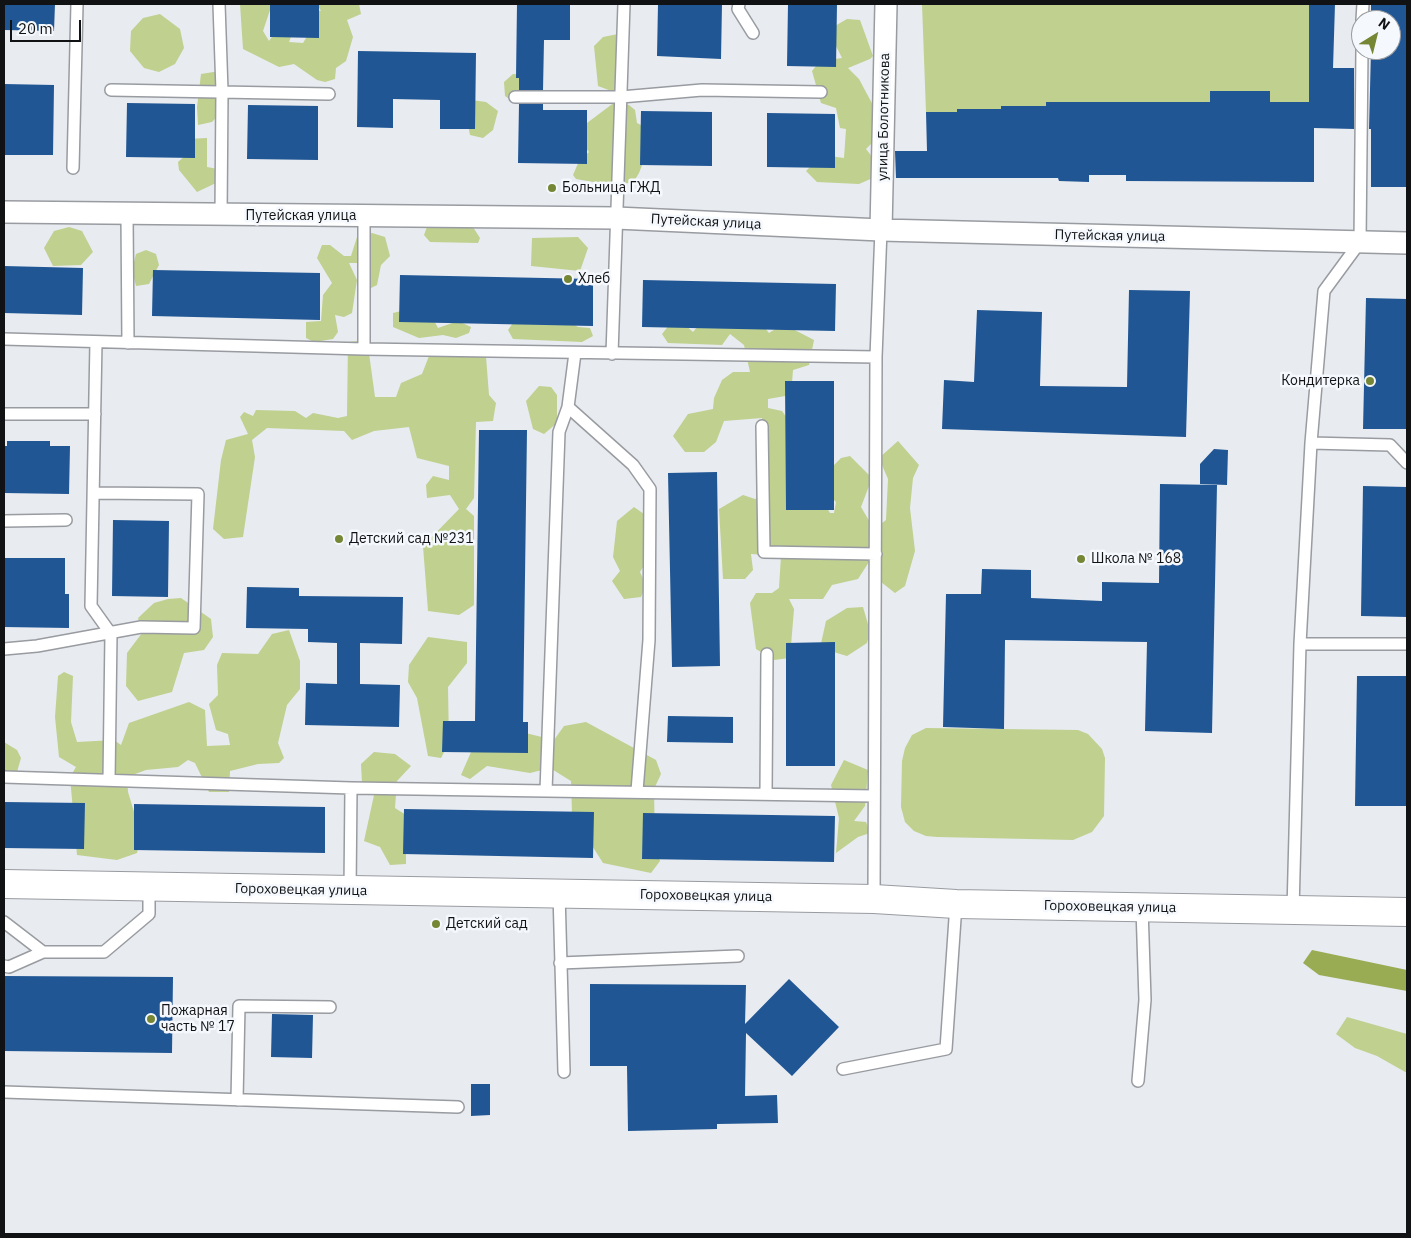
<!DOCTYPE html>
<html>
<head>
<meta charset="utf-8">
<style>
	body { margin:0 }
	#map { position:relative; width:1411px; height:1238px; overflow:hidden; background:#e8ebf0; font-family:"IBM Plex Sans",sans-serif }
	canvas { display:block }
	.frame { position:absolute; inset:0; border:5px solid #111214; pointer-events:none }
	.north { position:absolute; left:1351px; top:10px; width:50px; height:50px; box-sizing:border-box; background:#f5f9fe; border:1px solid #9a9da0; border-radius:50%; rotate:36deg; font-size:14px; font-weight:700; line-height:20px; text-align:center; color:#111214 }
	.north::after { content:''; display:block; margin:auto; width:18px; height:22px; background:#758635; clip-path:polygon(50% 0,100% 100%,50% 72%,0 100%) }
	.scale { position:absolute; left:10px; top:20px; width:71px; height:22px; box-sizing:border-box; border:2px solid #111214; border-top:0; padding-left:6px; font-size:15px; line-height:18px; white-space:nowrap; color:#111214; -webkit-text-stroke:4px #f5f9fe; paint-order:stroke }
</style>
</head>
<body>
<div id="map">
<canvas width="1411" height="1238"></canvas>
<div class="frame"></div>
<div class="north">N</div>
<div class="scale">20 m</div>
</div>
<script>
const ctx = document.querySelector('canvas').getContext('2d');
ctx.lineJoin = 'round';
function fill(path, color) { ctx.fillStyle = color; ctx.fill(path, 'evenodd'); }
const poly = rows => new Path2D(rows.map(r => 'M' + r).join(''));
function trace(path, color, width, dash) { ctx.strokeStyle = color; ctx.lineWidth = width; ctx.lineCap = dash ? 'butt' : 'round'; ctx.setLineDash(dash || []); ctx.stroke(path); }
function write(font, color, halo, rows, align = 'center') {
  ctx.font = font + ' "IBM Plex Sans",sans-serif'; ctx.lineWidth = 5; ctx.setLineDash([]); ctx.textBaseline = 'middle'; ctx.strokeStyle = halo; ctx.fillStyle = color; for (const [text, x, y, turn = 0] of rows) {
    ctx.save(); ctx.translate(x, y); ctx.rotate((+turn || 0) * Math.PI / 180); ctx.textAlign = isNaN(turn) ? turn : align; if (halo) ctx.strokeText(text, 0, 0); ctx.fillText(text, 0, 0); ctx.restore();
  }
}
fill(poly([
	[240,4,272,4,263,31,269,41,283,21,294,29,289,42,303,43,309,33,309,8,321,11,317,4,359,4,361,14,347,20,353,37,346,61,336,68,335,79,325,82,317,80,294,64,279,67,243,49],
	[922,4,1309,4,1309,102,1270,102,1270,91,1210,91,1210,102,1047,102,1046,108,1001,106,1001,109,958,109,957,112,926,112],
	[160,14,180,29,184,48,175,64,159,72,144,68,130,51,131,31,143,18],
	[847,19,860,20,873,56,870,59,848,68,859,79,875,109,874,141,866,149,877,163,875,177,859,184,817,182,806,171,822,155,844,158,846,129,840,128,836,108,821,103,812,71,820,61,842,58,828,30],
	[618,34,627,66,614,92,598,86,594,46,603,37],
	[226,70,229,104,212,122,198,125,197,107,201,74],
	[513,74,528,75,533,101,515,103,505,96,504,82],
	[471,100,486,102,498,111,493,130,483,138,470,135,466,114],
	[615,102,629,105,635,110,637,123,647,128,646,155,639,173,633,183,605,184,576,179,573,175,579,161,589,152,580,141,583,126],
	[207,138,207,167,218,169,218,182,197,192,179,170,178,162,187,154,187,139],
	[428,224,471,224,480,238,478,243,430,242,424,235],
	[69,227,82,231,93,252,81,265,53,266,44,248,54,231],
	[372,233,385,237,390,256,381,265,377,285,369,289,360,263,349,263,357,280,352,313,344,317,335,315,338,332,333,339,314,342,306,338,306,322,321,321,323,295,332,283,317,258,322,245,330,245,344,256,351,256,357,237],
	[578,237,588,248,580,271,531,266,532,238],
	[146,250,156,254,159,265,149,284,136,286,132,270,136,254],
	[426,305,438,328,458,321,471,327,469,333,456,338,443,335,419,338,393,327,393,313],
	[710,312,753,313,769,333,783,324,814,340,809,365,793,370,791,395,768,399,768,408,782,411,789,421,806,474,830,513,834,513,836,502,829,495,828,471,841,458,850,456,872,478,861,507,874,529,886,520,888,479,879,458,898,441,919,465,913,478,910,508,915,551,905,586,895,593,881,582,876,551,858,579,832,585,823,599,789,599,794,609,790,658,774,660,756,649,750,603,756,593,772,593,779,588,781,556,751,554,753,570,745,579,723,579,719,509,743,495,755,499,767,494,762,418,724,421,716,442,704,452,685,452,673,436,688,414,713,409,714,398,722,380,733,372,750,372,744,345,730,334,722,345,668,343,662,334,674,319,680,320,693,332],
	[515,320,565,320,578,327,590,328,593,336,582,342,513,339,508,330],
	[358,341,368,346,375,397,396,397,401,383,422,374,429,356,446,346,457,344,467,347,485,344,489,395,496,403,493,421,476,422,474,498,466,509,474,516,474,605,459,615,428,611,423,546,459,509,450,495,427,498,426,485,433,476,449,480,449,466,417,458,409,427,374,431,352,440,344,431,267,428,252,440,255,457,243,537,224,539,213,529,221,460,226,440,248,434,240,417,244,412,253,416,256,410,295,411,306,418,313,413,338,418,347,416,348,342],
	[539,386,551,387,557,395,557,423,544,434,533,429,526,401],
	[634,507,644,514,645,564,640,572,646,585,641,597,624,599,612,581,620,571,613,557,617,521],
	[181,598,211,619,213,637,204,650,184,653,172,692,138,701,126,686,127,653,142,633,138,618,154,603,168,599],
	[863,607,870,631,867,643,847,656,820,648,826,621,847,608],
	[289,630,300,661,300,689,287,705,278,743,284,758,279,763,258,764,230,771,229,792,209,792,195,763,188,760,178,767,146,770,127,777,128,792,141,835,137,853,117,860,77,855,70,777,76,767,59,757,55,717,58,676,64,672,73,676,71,722,77,742,114,740,121,745,129,723,189,702,205,710,207,746,230,745,228,734,216,730,209,704,218,695,217,665,222,653,258,654,272,634],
	[428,637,467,642,467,663,448,687,449,743,441,758,428,756,417,698,408,682,409,665],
	[586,722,656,760,661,774,654,789,655,844,660,861,651,873,603,863,572,814,571,781,550,768,530,773,487,766,470,779,461,775,478,736,509,729,554,740,564,726],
	[926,728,1078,730,1088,734,1102,749,1105,758,1104,816,1092,832,1073,840,937,837,926,836,914,831,905,822,901,807,902,761,905,748,912,735],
	[4,742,17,750,21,758,14,782,4,782],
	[374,752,395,754,411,766,397,781,395,808,406,815,406,864,390,865,380,847,364,841,376,786,362,783,361,764],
	[844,760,868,770,865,806,854,821,866,822,870,833,858,837,836,853,839,818,831,785],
	[1347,1017,1407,1034,1407,1073,1377,1056,1355,1048,1336,1034]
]), '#bfd08f');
fill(poly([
	[1312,950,1407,970,1407,991,1319,975,1303,963]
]), '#99ac54');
fill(poly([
	[4,4,55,4,54,31,4,30],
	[270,4,319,4,319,38,270,37],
	[517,4,570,4,570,40,544,40,543,90,519,90,519,78,516,78],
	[658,4,722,4,721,59,657,56],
	[788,4,837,4,836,67,787,66],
	[1309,4,1335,4,1333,68,1354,68,1354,129,1314,128,1314,182,1126,181,1126,175,1089,175,1089,182,1059,181,1058,178,896,178,895,151,927,151,926,112,957,112,957,109,1001,109,1001,106,1046,106,1046,102,1210,102,1210,91,1270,91,1270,102,1309,102],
	[1371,4,1407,4,1407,187,1371,187,1371,129,1369,129,1371,50,1391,50,1391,20,1371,20],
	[358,51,476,53,475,129,440,129,440,100,393,99,393,128,357,127],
	[4,84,54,85,53,155,4,155],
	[127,103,195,104,195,158,126,157],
	[519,104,543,104,543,110,587,110,587,164,518,163],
	[248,105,318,106,318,160,247,159],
	[641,111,712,112,712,166,640,165],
	[767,113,835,114,835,168,767,167],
	[4,266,83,268,82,315,4,313],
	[153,270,320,273,320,320,152,316],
	[400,275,593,279,593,326,399,322],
	[643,280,836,284,835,331,642,327],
	[1129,290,1190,291,1186,437,942,429,944,380,974,382,977,310,1042,312,1040,386,1127,387],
	[1366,298,1407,299,1407,429,1363,429],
	[785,381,834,381,834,510,786,510],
	[479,430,527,430,523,722,528,722,528,753,442,752,443,721,475,721],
	[7,441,50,441,50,446,70,446,69,494,4,493,4,446,7,446],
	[1214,449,1228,450,1227,485,1200,484,1200,464],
	[717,472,720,666,672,667,668,473],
	[1160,484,1217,485,1212,733,1145,731,1147,642,1005,640,1004,729,943,727,946,594,981,594,982,569,1031,570,1031,598,1102,601,1102,582,1159,583],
	[1363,486,1407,487,1407,617,1361,616],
	[113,520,169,521,168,597,112,596],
	[4,558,65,558,65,594,69,594,69,628,4,627],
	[247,587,299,588,299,596,403,597,402,644,360,643,360,684,400,685,399,727,305,725,306,683,337,684,337,643,308,642,308,629,246,628],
	[835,642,835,766,786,766,786,643],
	[1357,676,1407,676,1407,806,1355,806],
	[668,716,733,717,733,743,667,742],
	[4,802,85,803,84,849,4,848],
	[134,804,325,807,325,853,134,850],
	[404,809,594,812,593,858,403,854],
	[643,813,835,816,834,862,642,859],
	[4,976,173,977,172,1053,4,1051],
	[789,979,839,1027,792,1076,746,1033,745,1096,777,1095,778,1123,717,1124,717,1129,628,1131,627,1066,590,1066,590,984,746,985,745,1024],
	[272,1014,313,1015,312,1058,271,1057],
	[471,1084,490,1084,490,1115,471,1116]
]), '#205694');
const lane = poly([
	[219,4,222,91,221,216],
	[739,4,738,9,753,33],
	[1362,20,1363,4],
	[111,90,329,94],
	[515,97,621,97,702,90,821,92],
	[73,168,77,4],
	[127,215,128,343],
	[4,339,364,349,876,357],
	[96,342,91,606,111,634,109,780],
	[364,349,364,216],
	[612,354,624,4],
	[568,407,633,465,650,489,649,640,637,791],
	[4,414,95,414],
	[762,426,764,552,876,554],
	[1311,443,1390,445,1407,463],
	[4,521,66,520],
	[1300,644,1407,644],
	[4,649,37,646,141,627,194,628,198,494,94,493],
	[4,777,351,788,874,796],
	[546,791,559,432,568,407,575,353],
	[766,794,767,654],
	[350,891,351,788],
	[559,893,564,1072],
	[874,899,876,357,881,230],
	[1293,910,1300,644,1311,443,1324,291,1360,242,1362,50],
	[4,922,43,952,104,952,149,914,149,887],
	[560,963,738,956],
	[4,966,9,967,43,952],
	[843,1069,946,1049,956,904],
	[1138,1081,1145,1000,1142,908],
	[4,1092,458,1107],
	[237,1100,239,1006,330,1007]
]);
const street = poly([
	[4,212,616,218,881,230,1407,243],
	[881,230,886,4]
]);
const secondary = poly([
	[4,884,874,899,956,904,1407,912]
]);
trace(lane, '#989ba0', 14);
trace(street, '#989ba0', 24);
trace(secondary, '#989ba0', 30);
trace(lane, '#fff', 11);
trace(street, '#fff', 21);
trace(secondary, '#fff', 28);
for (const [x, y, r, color] of [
	[552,188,5,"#758635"],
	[568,279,5,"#758635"],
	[1370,381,5,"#758635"],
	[339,539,5,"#758635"],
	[1081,559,5,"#758635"],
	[436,924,5,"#758635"],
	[151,1019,5,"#758635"]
]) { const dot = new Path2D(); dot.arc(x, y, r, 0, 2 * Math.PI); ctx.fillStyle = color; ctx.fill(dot); trace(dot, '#f5f9fe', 2); }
write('14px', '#111214', '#f5f9fe', [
	["улица Болотникова",884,117,-89],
	["Путейская улица",301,216],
	["Путейская улица",706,222,3],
	["Путейская улица",1110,236,1],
	["Гороховецкая улица",301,890,1],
	["Гороховецкая улица",706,896,1],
	["Гороховецкая улица",1110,907,1]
]);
write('14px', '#111214', '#f5f9fe', [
	["Больница ГЖД",562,188],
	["Хлеб",578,279],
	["Кондитерка",1360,381,"right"],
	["Детский сад №231",349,539],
	["Школа № 168",1091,559],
	["Детский сад",446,924],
	["Пожарная",161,1011],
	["часть № 17",161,1027]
], 'left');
</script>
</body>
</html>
